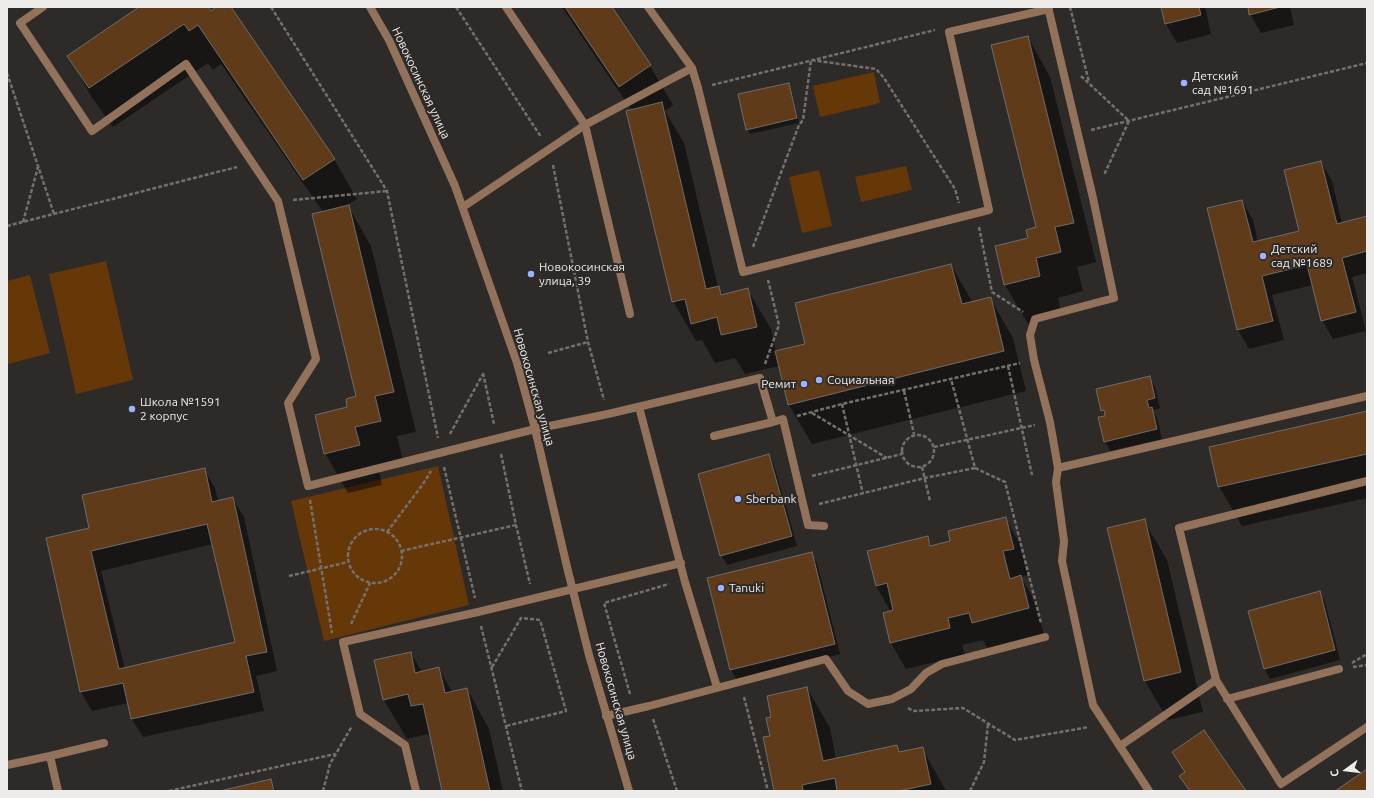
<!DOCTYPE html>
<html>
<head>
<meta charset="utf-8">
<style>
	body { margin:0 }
	#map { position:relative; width:1374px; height:798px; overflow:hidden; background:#2d2a28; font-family:Ubuntu,sans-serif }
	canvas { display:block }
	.frame { position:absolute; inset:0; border:8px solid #eeeceb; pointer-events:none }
	.north { position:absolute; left:1326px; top:750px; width:40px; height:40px; -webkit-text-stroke:3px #2d2a28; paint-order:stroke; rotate:255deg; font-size:11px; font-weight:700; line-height:16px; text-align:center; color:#eeeceb }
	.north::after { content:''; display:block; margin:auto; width:14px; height:18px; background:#eeeceb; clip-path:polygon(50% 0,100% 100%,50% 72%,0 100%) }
</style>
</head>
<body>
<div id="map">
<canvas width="1374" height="798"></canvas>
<div class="frame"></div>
<div class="north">С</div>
</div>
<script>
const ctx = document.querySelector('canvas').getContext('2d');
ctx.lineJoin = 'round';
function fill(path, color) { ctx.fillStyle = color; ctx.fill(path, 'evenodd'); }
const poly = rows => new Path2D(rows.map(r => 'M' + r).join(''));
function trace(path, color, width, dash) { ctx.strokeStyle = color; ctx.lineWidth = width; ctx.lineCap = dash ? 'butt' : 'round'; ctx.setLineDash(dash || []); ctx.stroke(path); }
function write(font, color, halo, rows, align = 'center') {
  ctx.font = font + ' Ubuntu,sans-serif'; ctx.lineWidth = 4; ctx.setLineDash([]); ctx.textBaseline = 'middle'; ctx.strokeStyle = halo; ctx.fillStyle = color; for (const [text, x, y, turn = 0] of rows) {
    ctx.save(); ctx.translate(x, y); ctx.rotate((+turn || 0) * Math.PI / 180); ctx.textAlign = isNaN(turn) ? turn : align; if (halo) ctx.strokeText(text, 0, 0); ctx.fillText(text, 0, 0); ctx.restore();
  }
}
fill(poly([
	[874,72,880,103,820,117,813,86],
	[906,166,912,190,861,202,855,177],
	[819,170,832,226,802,233,789,177],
	[106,261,133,380,76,394,49,274],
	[30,275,50,353,8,364,7,281],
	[438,466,469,605,324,641,291,501]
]), '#673807');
fill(poly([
	[140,7,207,7,211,12,218,7,230,7,334,159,357,199,344,207,348,206,371,246,416,432,397,436,403,461,378,467,382,485,348,493,325,453,349,408,357,397,323,212,221,64,213,70,208,63,113,127,91,96,69,56],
	[562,7,610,7,650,66,673,105,665,111,684,143,718,287,723,295,748,290,771,329,776,352,806,344,951,265,973,303,990,298,1013,338,1026,391,812,444,789,405,779,366,745,374,735,358,715,363,702,340,696,341,673,301,632,111],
	[1162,7,1205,7,1211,34,1177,43,1166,24],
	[1249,7,1290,7,1294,25,1261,33,1250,14],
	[1028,37,1050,77,1096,262,1077,267,1083,291,1058,298,1062,316,1028,324,1005,285,1029,239,1037,228],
	[788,84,791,88,799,123,750,134,747,129],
	[1321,162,1332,181,1342,223,1367,217,1367,273,1352,277,1366,331,1333,339,1322,320,1313,285,1272,295,1284,340,1249,349,1238,330,1208,209,1242,201,1253,220,1258,242,1300,232],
	[1149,377,1155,387,1160,408,1152,410,1157,418,1162,439,1110,451,1105,441,1106,417,1102,410],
	[1367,412,1367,498,1242,526,1219,486],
	[769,455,774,465,797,546,727,565,721,555],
	[204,469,215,488,218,501,232,498,244,517,277,671,256,676,264,711,143,737,131,718,128,703,92,711,81,692,47,538,90,529],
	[213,544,236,643,125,669,101,571],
	[1005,518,1020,544,1028,575,1021,577,1036,603,1044,635,988,649,983,640,962,645,965,655,906,669,891,643,884,614,891,612,876,586,927,537,932,546,952,541],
	[1144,521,1167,560,1203,712,1168,720,1145,681,1109,529],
	[811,553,817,563,840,654,737,680,731,670,708,579],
	[1319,593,1325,602,1340,660,1270,679,1265,669,1249,611],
	[411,653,422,672,439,668,452,692,467,689,489,729,503,791,443,791,432,741,428,734,407,739,384,700],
	[807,688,830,728,836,759,897,746,900,753,922,748,946,791,775,791,771,737,772,717],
	[270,780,276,791,224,791]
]), '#0007');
const building = poly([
	[139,7,208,7,211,11,216,7,231,7,335,159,303,180,198,25,189,31,184,24,89,88,67,56,139,7],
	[565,7,612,7,651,65,619,87,565,7],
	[1161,7,1199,7,1201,15,1165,24,1161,7],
	[1248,7,1280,7,1249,15,1248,7],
	[1028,36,1074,223,1055,227,1061,252,1036,258,1040,276,1004,285,995,246,1028,238,1026,230,1036,227,991,45,1028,36],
	[789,83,797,118,746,130,738,94,789,83],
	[662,102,706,289,719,286,721,295,748,288,757,327,721,335,717,317,691,324,685,299,672,302,626,111,662,102],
	[1321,161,1337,224,1367,216,1367,251,1342,258,1356,312,1321,321,1307,265,1262,276,1273,321,1237,330,1207,208,1242,200,1253,242,1299,231,1284,170,1321,161],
	[349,205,394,392,375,396,381,421,355,427,360,445,324,454,315,415,347,407,346,399,356,396,312,214,349,205],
	[951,264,962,304,991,297,1004,351,788,405,775,351,805,344,795,303,951,264],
	[1150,376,1155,398,1147,400,1149,408,1152,407,1157,429,1104,442,1098,417,1105,416,1104,410,1101,411,1096,389,1150,376],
	[1367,411,1367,454,1218,487,1209,447,1367,411],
	[769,454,792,536,720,556,698,474,769,454],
	[205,468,212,502,233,497,267,652,246,656,254,692,131,719,123,683,80,692,46,538,89,528,82,495,205,468],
	[207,524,235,642,119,669,91,551,207,524],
	[1006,517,1014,549,1003,551,1010,579,1021,575,1029,608,972,623,969,613,948,618,950,628,890,643,883,613,893,610,887,583,876,586,867,551,928,536,930,546,950,541,948,531,1006,517],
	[1145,519,1181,672,1144,681,1107,528,1145,519],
	[812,552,835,644,730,670,707,578,812,552],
	[1320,591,1335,650,1264,669,1248,611,1320,591],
	[411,652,415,673,439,667,445,693,467,688,490,791,442,791,423,704,411,706,408,694,383,700,374,660,411,652],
	[807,687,823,761,897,745,899,752,923,747,931,784,899,791,837,791,835,778,802,785,803,790,797,791,774,791,763,737,770,736,766,718,771,717,767,696,807,687],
	[1204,730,1246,791,1190,791,1179,776,1185,772,1172,752,1204,730],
	[1367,769,1367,791,1335,791,1367,769],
	[271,779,274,791,220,791,271,779]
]);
fill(building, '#603b19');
trace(building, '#6f6c6a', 1);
trace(poly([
	[271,7,387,191,438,438],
	[456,7,541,137],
	[1070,7,1089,82],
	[7,73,54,214],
	[1081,76,1129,121,1104,175],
	[712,85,935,30],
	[1091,130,1367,63],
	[553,165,588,342,604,400],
	[293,200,387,191],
	[23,222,38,167],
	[7,226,237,167],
	[979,227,992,292,1023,312],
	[753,247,799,125,803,120,811,60,876,69,884,78,955,189,959,203],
	[548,353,588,342],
	[765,364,779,325,768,280],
	[1008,366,1032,475],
	[483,373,494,424],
	[904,391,914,434],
	[842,404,863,494],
	[812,413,887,458],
	[797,416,842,404,1020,363],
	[450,434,483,374],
	'902 451a16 16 0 1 1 32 0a16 16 0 1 1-32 0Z',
	[934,447,1035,425],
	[501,454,516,525,530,584],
	[444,467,475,598],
	[922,467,930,501],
	[975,468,1005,482,1041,623],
	[812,476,902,454],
	[310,500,332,633],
	[819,504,925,478,975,468,951,379],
	'348 556a27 27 0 1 1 54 0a27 27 0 1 1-54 0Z',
	[387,532,423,484,431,471],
	[401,551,516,525],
	[289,576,348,562],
	[351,624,370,583],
	[481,626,522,791],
	[1352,663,1367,654],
	[492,667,521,618,540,620,566,711,506,726],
	[1353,667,1367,665],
	[630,694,604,603,669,584],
	[744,697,768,791],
	[908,708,913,711,963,708,1015,740,1089,727],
	[653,719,677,791],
	[169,791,335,754],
	[323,791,330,764,352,726],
	[970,791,984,762,988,724]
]), '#73706f', 2.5, [4, 2]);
trace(poly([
	[43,7,20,23,92,131,186,64,278,201,316,359,288,403,308,486,535,429,608,414,760,378,773,422,714,436],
	[506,7,585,125,630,314],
	[648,7,692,68,698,88,743,272,989,210,949,32,1049,9],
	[1048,7,1093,198,1114,298,1035,319,1030,335,1034,360,1050,422,1058,468,1056,482,1064,541,1062,561,1093,705,1149,791],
	[463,207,585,125,692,68],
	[639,407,685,582,717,687],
	[773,422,783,419,808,525,824,526],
	[1058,468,1367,396],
	[1216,680,1179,528,1367,481],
	[1227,699,1339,669],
	[606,716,649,706,826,659,848,691,868,704,892,699,911,689,926,673,942,664,1045,637],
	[1120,746,1216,680,1281,784,1367,727],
	[50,756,104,743],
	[7,765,50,756,58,791],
	[416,791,405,745,360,714,343,642,478,612,681,563]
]), '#92725a', 8);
trace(poly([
	[370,7,389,40,455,186,517,363,535,429,567,567,589,655,629,791]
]), '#92725a', 8);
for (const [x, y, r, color] of [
	[1184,83,4,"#9cb4fd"],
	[1263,256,4,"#9cb4fd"],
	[531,274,4,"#9cb4fd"],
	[819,380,4,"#9cb4fd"],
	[804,384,4,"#9cb4fd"],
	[132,409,4,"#9cb4fd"],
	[738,499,4,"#9cb4fd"],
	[721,588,4,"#9cb4fd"]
]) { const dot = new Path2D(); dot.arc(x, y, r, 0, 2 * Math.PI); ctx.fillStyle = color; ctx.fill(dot); trace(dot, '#2d2a28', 1.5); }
write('12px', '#eeeceb', '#2d2a28', [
	["Детский",1192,76],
	["сад №1691",1192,90],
	["Детский",1271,249],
	["сад №1689",1271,263],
	["Новокосинская",539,267],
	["улица, 39",539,281],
	["Социальная",827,380],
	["Ремит",796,384,"right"],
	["Школа №1591",140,402],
	["2 корпус",140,416],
	["Sberbank",746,499],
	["Tanuki",729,588]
], 'left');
write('12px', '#eeeceb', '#2d2a28', [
	["Новокосинская улица",421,83,65],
	["Новокосинская улица",534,387,74],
	["Новокосинская улица",616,701,74]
]);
</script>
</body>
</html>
